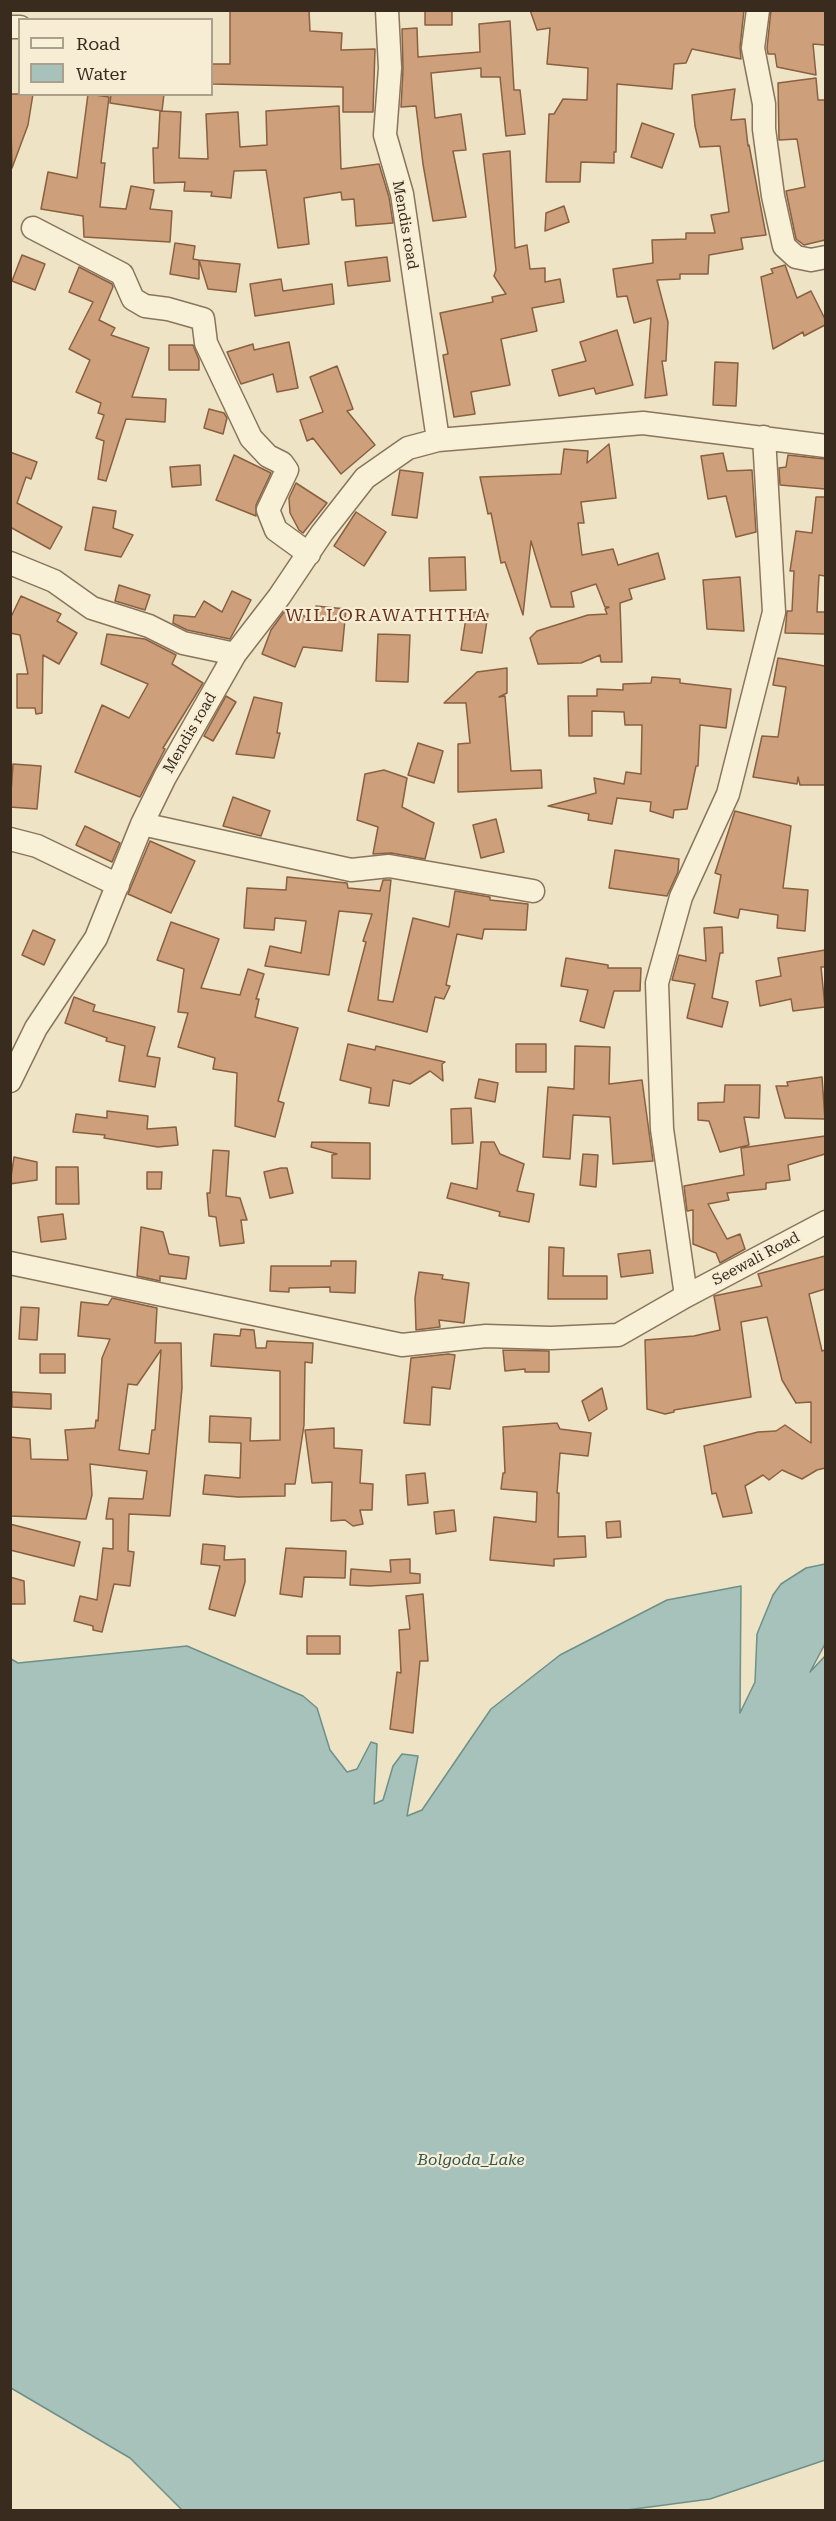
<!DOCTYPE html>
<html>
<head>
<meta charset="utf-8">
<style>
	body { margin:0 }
	#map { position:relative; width:836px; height:2521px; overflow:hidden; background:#eee3c5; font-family:"Roboto Serif",serif }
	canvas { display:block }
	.frame { position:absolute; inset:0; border:12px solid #392c1f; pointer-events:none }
	.legend { position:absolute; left:18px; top:18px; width:195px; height:78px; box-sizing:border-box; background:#f6edd4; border:2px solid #aaa08c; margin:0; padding:8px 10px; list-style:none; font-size:18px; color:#392c1f }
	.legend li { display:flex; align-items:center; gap:12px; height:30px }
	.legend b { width:30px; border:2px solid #aaa08c }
</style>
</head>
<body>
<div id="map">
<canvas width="836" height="2521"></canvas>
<div class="frame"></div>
<ul class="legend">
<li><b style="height:8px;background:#f9f0d8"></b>Road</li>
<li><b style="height:16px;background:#a6c2bb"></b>Water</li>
</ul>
</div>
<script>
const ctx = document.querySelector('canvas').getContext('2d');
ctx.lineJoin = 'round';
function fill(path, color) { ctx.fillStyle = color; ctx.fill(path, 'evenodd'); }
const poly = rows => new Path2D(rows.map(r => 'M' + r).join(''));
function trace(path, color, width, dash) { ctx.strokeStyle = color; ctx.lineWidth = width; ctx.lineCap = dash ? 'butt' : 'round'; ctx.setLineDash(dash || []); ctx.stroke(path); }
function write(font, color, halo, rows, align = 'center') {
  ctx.font = font + ' "Roboto Serif",serif'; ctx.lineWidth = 4.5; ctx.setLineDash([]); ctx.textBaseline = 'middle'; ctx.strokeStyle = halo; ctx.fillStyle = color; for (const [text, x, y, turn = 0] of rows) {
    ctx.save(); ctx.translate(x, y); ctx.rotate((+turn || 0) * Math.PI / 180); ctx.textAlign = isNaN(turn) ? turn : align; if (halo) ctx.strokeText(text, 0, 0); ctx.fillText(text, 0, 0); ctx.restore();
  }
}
const water = poly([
	[825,1564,825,1644,810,1672,825,1656,825,2460,710,2499,627,2510,182,2510,130,2458,11,2388,11,1659,18,1663,187,1646,303,1696,317,1708,330,1750,347,1772,357,1769,371,1742,377,1744,374,1804,383,1800,393,1766,402,1754,418,1756,407,1816,422,1810,491,1709,560,1655,667,1600,741,1586,740,1713,755,1682,757,1634,773,1595,781,1584,806,1568,825,1564]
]);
fill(water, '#a6c2bb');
trace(water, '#6d9089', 1.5);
const building = poly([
	[309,10,310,31,342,33,341,50,375,49,373,112,343,112,343,87,212,84,212,64,230,64,230,11,309,10],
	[425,10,452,10,452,25,425,25,425,10],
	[530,10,744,10,740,47,741,59,692,49,686,63,674,64,672,89,617,84,616,152,614,152,614,163,581,162,580,182,546,182,549,114,554,114,563,99,587,100,588,68,547,64,550,28,537,30,530,10],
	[771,10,825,10,825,45,813,44,816,75,777,67,775,54,768,54,767,48,771,10],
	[510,21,514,90,520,90,525,134,506,136,500,77,481,77,481,68,431,73,435,118,461,114,466,150,453,151,466,217,433,221,423,164,416,106,401,107,403,69,402,29,417,28,418,57,480,52,479,24,510,21],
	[816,78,818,100,825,100,825,240,804,245,796,239,786,191,805,187,797,139,779,140,778,83,816,78],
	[735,89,731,120,745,119,748,146,749,145,766,235,741,238,743,249,709,255,708,274,680,274,680,279,657,280,668,322,666,361,662,361,667,395,645,398,651,318,634,323,627,296,617,297,613,269,653,263,652,240,686,239,686,233,715,233,711,215,729,212,720,146,700,147,695,126,692,95,735,89],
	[10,94,33,94,28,125,12,168,10,94],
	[88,94,109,97,101,163,105,163,100,207,126,209,131,186,154,190,150,209,172,211,170,242,84,237,83,216,41,209,48,172,77,178,88,94],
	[111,94,164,94,162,111,110,103,111,94],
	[339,106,341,169,379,164,389,197,393,223,356,226,354,199,342,200,341,192,304,198,309,244,278,248,266,170,234,171,231,198,211,196,212,192,184,191,185,182,154,183,153,148,158,148,160,111,181,112,179,158,208,159,206,114,238,112,240,147,267,145,266,111,339,106],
	[642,123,674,134,662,168,631,157,642,123],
	[510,151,515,248,527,245,530,269,545,268,545,282,560,279,564,302,532,308,537,331,501,339,510,385,471,392,475,414,454,417,443,355,448,354,440,313,493,302,492,297,506,294,494,276,496,270,483,154,510,151],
	[564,206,569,222,545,231,546,213,564,206],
	[175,243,195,246,193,259,199,260,199,279,170,274,175,243],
	[22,255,45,264,35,290,12,281,22,255],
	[387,257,390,281,348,286,345,262,387,257],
	[199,260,240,264,236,292,208,289,199,260],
	[785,265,797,298,811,291,825,319,825,325,804,336,803,332,773,349,761,277,773,273,771,269,785,265],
	[79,267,112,284,113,287,99,320,115,328,111,335,149,348,132,397,166,399,165,422,126,419,106,481,98,479,104,441,96,438,104,415,98,413,101,403,76,392,90,360,69,349,93,302,69,292,79,267],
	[281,279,283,291,332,284,334,304,255,316,250,284,281,279],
	[617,330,633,385,596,394,594,388,559,396,552,370,586,361,580,342,617,330],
	[289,342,298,388,277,392,273,374,241,384,227,352,253,344,254,350,289,342],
	[169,345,193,345,199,360,199,370,169,370,169,345],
	[715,362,738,363,736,406,713,405,715,362],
	[337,366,353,409,347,411,375,445,341,474,313,438,307,441,300,420,323,412,310,377,337,366],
	[209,409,224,413,227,418,223,434,204,428,209,409],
	[609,444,616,498,581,502,584,523,578,523,582,555,613,549,618,565,658,553,665,579,629,589,632,599,620,603,622,662,601,662,600,655,581,663,538,664,530,638,537,631,588,615,607,614,605,609,609,607,605,607,596,584,571,592,574,607,551,607,531,541,523,615,505,562,501,563,491,513,488,514,480,477,561,474,564,449,588,451,587,463,609,444],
	[10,452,37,462,31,479,26,477,17,503,62,527,50,549,10,527,10,452],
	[723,453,727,471,752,470,756,532,736,537,726,496,708,499,701,456,723,453],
	[234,455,271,473,256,505,256,516,216,500,234,455],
	[788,455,825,459,825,489,780,485,779,468,786,467,788,455],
	[200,465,201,485,172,487,170,467,200,465],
	[400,470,423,473,417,518,392,515,400,470],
	[296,483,327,503,303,533,299,530,290,513,289,498,296,483],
	[816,497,825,497,825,576,819,575,817,612,825,612,825,634,785,633,787,611,792,611,794,571,790,571,796,531,812,533,816,497],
	[93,507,116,511,113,528,133,535,121,557,85,550,93,507],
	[356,512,386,532,364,566,334,546,356,512],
	[465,557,466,590,430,591,429,558,465,557],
	[740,577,744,631,707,629,703,580,740,577],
	[119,585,150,595,145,610,115,601,119,585],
	[232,591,251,600,230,639,187,630,173,623,174,615,195,617,204,601,222,612,232,591],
	[21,596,61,614,57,621,77,633,59,664,43,655,42,713,36,714,35,708,17,708,17,674,28,674,20,635,10,633,10,619,21,596],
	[316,606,346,609,342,651,303,647,295,667,262,654,271,630,287,608,315,621,316,606],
	[467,611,488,614,482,653,461,650,467,611],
	[107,634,145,639,176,655,172,664,203,683,163,748,165,749,140,797,75,772,102,705,129,718,148,684,101,664,107,634],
	[378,634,410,635,408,682,376,681,378,634],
	[778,658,825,666,825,785,800,785,798,777,797,784,753,777,762,736,778,737,786,687,773,685,778,658],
	[507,668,507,693,499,697,505,696,511,771,541,770,542,788,458,792,458,744,470,743,466,703,444,703,477,672,507,668],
	[652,677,680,679,680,683,731,689,726,728,700,725,698,766,696,766,687,809,674,810,673,818,650,811,651,802,617,798,612,824,588,820,589,814,548,806,596,793,594,778,624,784,626,772,641,774,642,725,625,725,624,712,592,711,592,736,569,736,568,696,597,696,597,689,623,690,623,684,651,683,652,677],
	[226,696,236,702,213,741,204,736,226,696],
	[254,697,282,703,277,733,280,733,274,758,236,754,254,697],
	[418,743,443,751,434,783,408,775,418,743],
	[13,764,41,766,37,809,10,807,13,764],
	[384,770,407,778,402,807,434,823,425,859,391,853,373,854,378,827,357,820,365,774,384,770],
	[233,797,270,811,261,836,223,826,233,797],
	[735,811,791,826,783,888,808,890,805,931,777,928,778,915,740,909,738,918,714,913,721,875,715,873,735,811],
	[496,819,504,852,481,858,473,825,496,819],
	[85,826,120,843,112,862,76,845,85,826],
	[150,841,195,861,171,913,128,894,150,841],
	[615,850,679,859,678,872,667,896,609,888,615,850],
	[287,877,347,883,348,888,380,891,383,880,391,880,378,1000,393,1002,413,918,449,927,455,891,490,897,490,900,528,904,526,930,484,929,482,939,457,934,446,985,450,986,444,999,435,997,427,1032,348,1011,366,942,363,941,372,914,339,911,329,975,265,966,270,946,301,953,306,921,275,918,274,930,244,928,247,888,286,890,287,877],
	[171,922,219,939,201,988,240,995,248,969,264,974,256,999,259,999,255,1017,298,1028,278,1101,284,1103,275,1137,235,1126,237,1073,213,1069,215,1058,178,1047,188,1013,178,1012,184,969,157,960,171,922],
	[722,927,723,953,720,953,712,998,728,1002,722,1027,687,1018,695,984,672,980,679,955,706,961,704,928,722,927],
	[33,930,55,940,44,965,22,955,33,930],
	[825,950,825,967,821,967,825,1007,793,1011,791,999,760,1006,756,981,781,976,778,958,825,950],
	[566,958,608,965,608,968,641,968,640,991,614,991,604,1028,580,1021,588,990,561,986,566,958],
	[74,997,95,1005,93,1011,155,1027,147,1056,160,1058,155,1087,119,1081,125,1046,106,1041,107,1038,65,1023,74,997],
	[348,1044,375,1050,376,1046,445,1062,442,1064,443,1081,430,1071,410,1084,393,1080,389,1106,369,1103,371,1088,340,1080,348,1044],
	[516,1044,546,1044,546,1072,516,1072,516,1044],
	[575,1046,610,1047,609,1084,642,1080,653,1161,613,1164,610,1117,573,1115,570,1159,543,1157,548,1087,574,1089,575,1046],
	[822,1077,825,1119,785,1118,776,1086,788,1086,787,1082,822,1077],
	[479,1079,498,1083,495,1102,475,1098,479,1079],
	[725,1085,760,1085,759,1118,744,1117,749,1145,720,1152,709,1121,698,1120,698,1103,724,1102,725,1085],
	[471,1108,473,1143,452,1144,451,1109,471,1108],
	[107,1111,148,1116,147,1129,176,1127,178,1145,158,1147,104,1138,105,1135,73,1132,76,1114,107,1118,107,1111],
	[825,1136,825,1154,788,1165,790,1180,766,1183,766,1189,727,1193,729,1200,708,1204,727,1239,740,1234,745,1249,720,1263,716,1253,693,1244,693,1210,687,1211,684,1186,744,1175,741,1148,825,1136],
	[312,1142,370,1143,370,1179,332,1178,332,1155,337,1154,311,1147,312,1142],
	[481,1142,494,1142,500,1154,524,1164,517,1191,534,1194,529,1222,499,1216,500,1212,447,1198,451,1183,477,1189,481,1142],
	[213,1150,229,1151,226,1196,240,1198,247,1220,241,1220,244,1243,220,1246,216,1217,209,1216,207,1193,210,1193,213,1150],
	[583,1154,598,1155,596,1187,580,1185,583,1154],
	[14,1157,37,1162,37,1180,10,1184,14,1157],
	[56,1167,78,1167,79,1204,56,1204,56,1167],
	[281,1168,287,1168,293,1193,270,1198,264,1172,281,1168],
	[147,1172,162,1172,161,1189,147,1189,147,1172],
	[63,1214,66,1239,41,1242,38,1217,63,1214],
	[141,1227,163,1232,169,1254,189,1257,186,1279,160,1276,160,1281,137,1276,141,1227],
	[549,1247,564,1248,563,1276,607,1276,607,1299,548,1299,549,1247],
	[650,1250,653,1273,621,1277,618,1254,650,1250],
	[825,1256,825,1289,809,1294,822,1351,825,1350,825,1468,817,1470,802,1479,782,1470,769,1480,763,1475,745,1486,752,1513,723,1517,716,1493,712,1494,704,1446,758,1432,776,1431,785,1425,811,1443,811,1402,796,1403,782,1380,767,1317,741,1322,751,1397,674,1410,674,1412,665,1414,647,1409,645,1340,694,1336,720,1330,714,1296,762,1286,758,1274,825,1256],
	[331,1261,356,1261,355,1293,330,1292,330,1287,289,1288,289,1292,270,1291,271,1266,331,1266,331,1261],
	[419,1272,443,1275,442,1279,469,1283,464,1323,439,1320,440,1327,416,1330,415,1298,419,1272],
	[112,1298,157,1308,155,1343,181,1343,182,1388,170,1516,129,1514,128,1551,134,1552,130,1586,114,1584,102,1632,93,1630,93,1626,74,1621,80,1596,97,1600,103,1548,113,1549,113,1519,106,1519,109,1498,143,1499,147,1471,90,1464,92,1495,86,1519,10,1516,10,1437,30,1439,31,1459,68,1460,65,1430,95,1428,96,1420,98,1421,102,1358,110,1339,78,1336,81,1302,108,1305,112,1298],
	[161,1350,155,1430,152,1430,149,1454,119,1450,128,1384,137,1385,161,1350],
	[21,1307,39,1308,37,1340,19,1339,21,1307],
	[241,1329,254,1330,256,1348,266,1348,267,1341,313,1343,312,1363,305,1362,304,1425,295,1484,285,1484,285,1496,238,1497,203,1494,205,1475,240,1478,241,1443,209,1442,210,1416,251,1418,250,1441,280,1440,280,1371,211,1366,214,1334,240,1336,241,1329],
	[503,1350,549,1351,549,1372,525,1372,525,1369,505,1371,503,1350],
	[40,1354,65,1354,65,1373,40,1373,40,1354],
	[448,1354,455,1355,450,1389,432,1387,430,1425,404,1423,411,1358,448,1354],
	[602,1388,607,1409,589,1421,582,1401,602,1388],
	[12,1392,51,1394,51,1409,12,1407,12,1392],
	[557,1423,560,1429,591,1433,588,1456,560,1453,557,1493,559,1493,558,1537,585,1536,586,1557,554,1559,554,1566,490,1560,494,1517,536,1522,537,1492,501,1489,503,1473,505,1473,503,1427,557,1423],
	[334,1428,334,1448,362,1450,360,1483,373,1484,372,1510,360,1510,363,1524,353,1526,345,1520,331,1521,332,1482,312,1483,305,1430,334,1428],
	[425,1473,428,1503,408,1505,406,1475,425,1473],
	[454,1510,456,1531,436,1534,434,1512,454,1510],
	[620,1521,621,1537,607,1538,606,1522,620,1521],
	[10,1524,80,1542,74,1566,10,1550,10,1524],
	[203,1544,225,1546,224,1560,245,1559,245,1582,235,1616,209,1609,220,1566,201,1564,203,1544],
	[286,1548,346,1551,345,1578,304,1577,302,1597,280,1594,286,1548],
	[410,1559,410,1573,420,1574,420,1583,369,1586,350,1585,351,1569,391,1572,390,1560,410,1559],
	[10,1577,24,1581,25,1604,10,1604,10,1577],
	[423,1594,428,1661,420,1661,413,1733,390,1729,397,1672,401,1673,399,1630,410,1629,406,1596,423,1594],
	[307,1636,340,1636,340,1654,307,1654,307,1636]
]);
fill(building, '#cd9f7a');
trace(building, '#896040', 1.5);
const minor = poly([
	[387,10,390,68,385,135,402,194,438,440],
	[758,10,753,48,764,104,764,129,773,196,784,246,796,257,811,260,826,257],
	[10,27,20,27],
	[33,228,122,274,133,299,145,306,168,309,203,319,206,343,251,438,268,456,282,463,287,470,268,510,276,530,309,554],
	[10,563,54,581,92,608,149,626,183,643,235,654],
	[142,824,351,870,389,866,533,891],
	[10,839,37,846,118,885],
	[10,1081,36,1028,96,938,142,824,165,777,235,654,279,597,322,533,365,478,408,448,438,440,643,423,826,446],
	[10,1263,402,1345,486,1336,551,1338,618,1335,686,1296,662,1129,657,983,681,897,728,794,774,612,764,437],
	[686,1296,826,1222]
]);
trace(minor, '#89755b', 25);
trace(minor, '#f9f0d8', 22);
write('15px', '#392c1f', '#f6edd4', [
	["Mendis road",405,225,80],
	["Mendis road",190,733,-60],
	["Seewali Road",756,1259,-28]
]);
write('italic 16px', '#2e5958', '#f6edd4', [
	["Bolgoda_Lake",471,2160]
]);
ctx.letterSpacing = '1.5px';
write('18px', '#66301e', '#f6edd4', [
	["WILLORAWATHTHA",387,616]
]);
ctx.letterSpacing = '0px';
</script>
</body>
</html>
